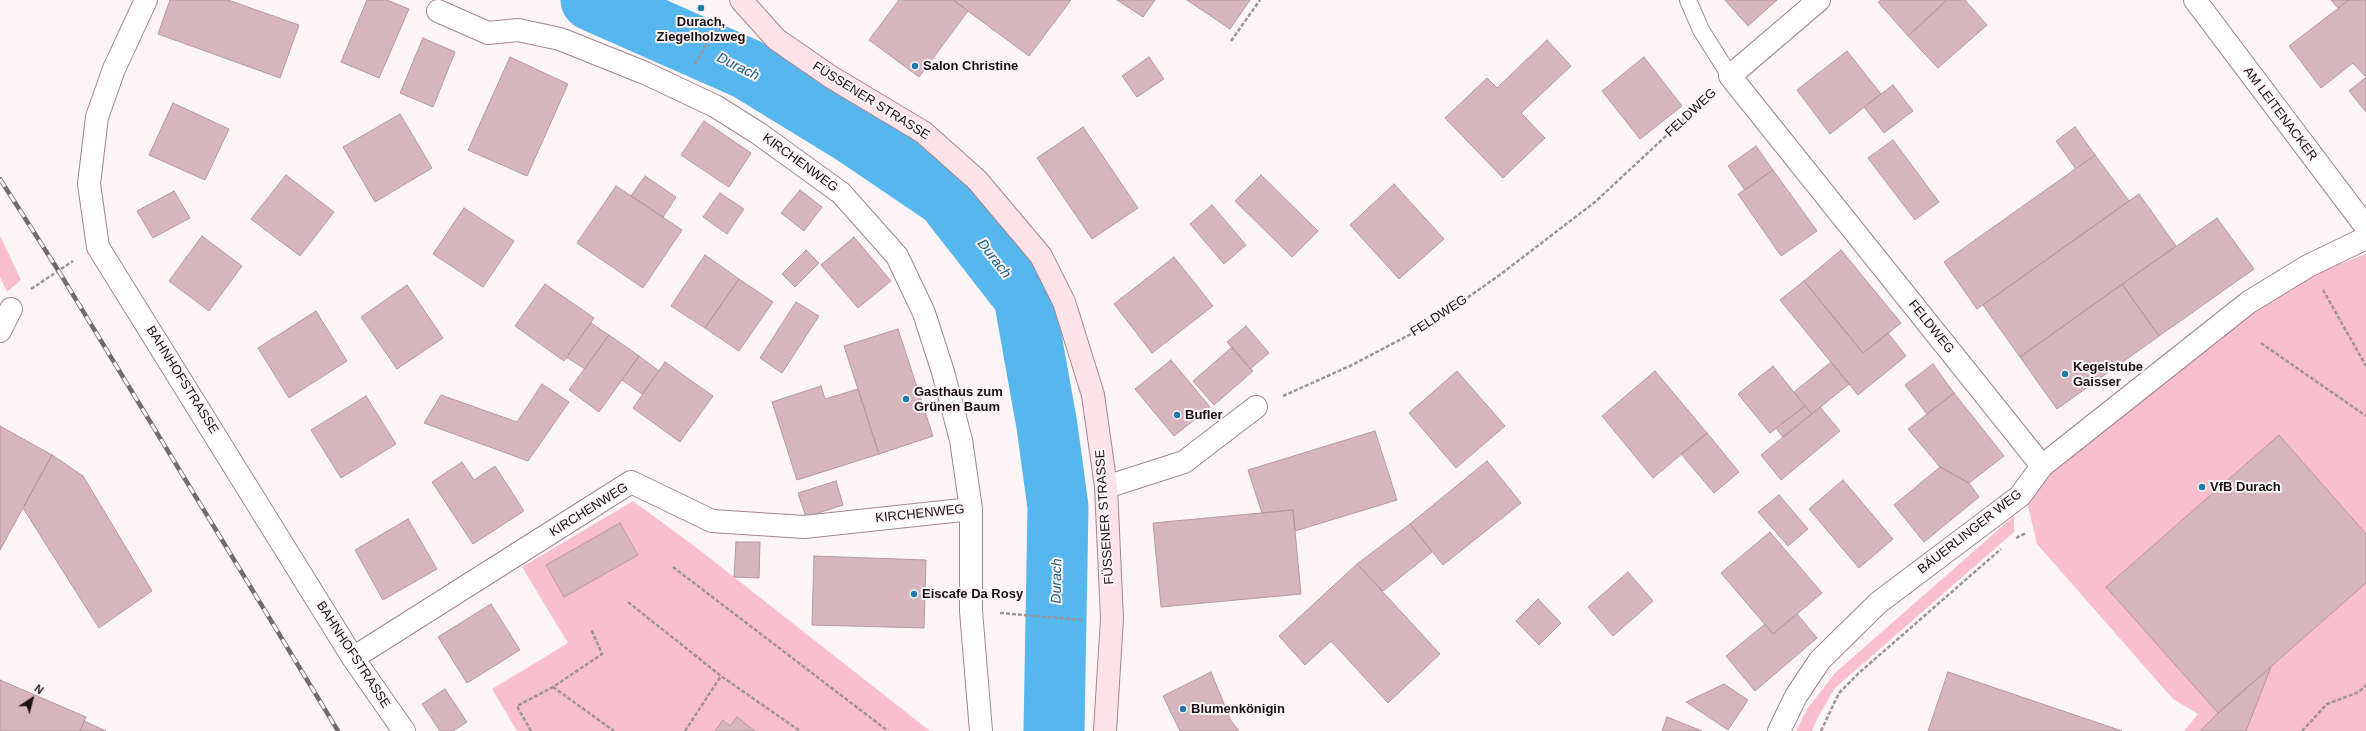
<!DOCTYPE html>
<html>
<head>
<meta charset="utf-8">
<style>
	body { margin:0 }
	#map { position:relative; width:2366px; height:731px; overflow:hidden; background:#fcf5f7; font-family:Arial,sans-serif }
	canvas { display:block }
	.north { position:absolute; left:12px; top:679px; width:40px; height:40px; -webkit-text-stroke:3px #fcf5f7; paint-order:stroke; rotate:36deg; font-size:11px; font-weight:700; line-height:16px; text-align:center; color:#1b1013 }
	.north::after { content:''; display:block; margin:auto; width:14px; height:18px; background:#1b1013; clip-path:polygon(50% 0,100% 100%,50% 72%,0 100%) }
</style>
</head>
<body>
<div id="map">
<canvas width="2366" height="731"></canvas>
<div class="north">N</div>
</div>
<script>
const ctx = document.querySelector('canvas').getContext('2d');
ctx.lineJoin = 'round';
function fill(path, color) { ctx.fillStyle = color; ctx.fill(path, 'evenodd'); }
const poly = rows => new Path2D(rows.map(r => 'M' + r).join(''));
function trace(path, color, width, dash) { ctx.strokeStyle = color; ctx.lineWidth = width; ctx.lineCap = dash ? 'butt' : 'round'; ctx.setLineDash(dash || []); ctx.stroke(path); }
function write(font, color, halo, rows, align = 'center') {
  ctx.font = font + ' Arial,sans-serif'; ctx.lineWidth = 4; ctx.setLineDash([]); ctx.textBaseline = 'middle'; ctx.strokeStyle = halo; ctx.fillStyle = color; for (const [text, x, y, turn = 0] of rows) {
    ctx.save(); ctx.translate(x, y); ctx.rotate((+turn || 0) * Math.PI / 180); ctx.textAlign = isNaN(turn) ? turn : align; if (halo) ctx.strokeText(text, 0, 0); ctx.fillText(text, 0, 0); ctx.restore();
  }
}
fill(poly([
	[0,236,21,280,7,292,0,277],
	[2366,254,2366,731,2184,731,2198,714,2173,699,2037,544,2027,502,2049,472,2255,309,2308,276],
	[633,501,693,545,930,731,755,731,737,717,730,726,723,720,715,731,517,731,492,689,568,643,522,567],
	[2014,516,2014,532,1835,688,1818,717,1812,731,1796,731,1807,709,1835,673]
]), '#f9bfce');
trace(poly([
	[591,0,747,69,853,134,946,197,1024,297,1047,426,1058,507,1054,731]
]), '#55b7ee', 61);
const building = poly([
	[170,0,228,0,299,25,280,78,158,34,170,0],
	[367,0,387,0,409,9,379,78,341,62,367,0],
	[899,0,953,0,968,11,919,77,869,40,899,0],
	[953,0,1071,0,1029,56,953,0],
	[1117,0,1155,0,1143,17,1117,0],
	[1187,0,1250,0,1230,29,1187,0],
	[1725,0,1777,0,1748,26,1725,0],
	[1881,0,1947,0,1908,36,1878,2,1881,0],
	[1947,0,1965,0,1987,25,1938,68,1908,36,1947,0],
	[2331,0,2349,0,2338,8,2331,0],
	[2349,0,2366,0,2366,77,2353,63,2321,88,2289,46,2349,0],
	[423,38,455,52,433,107,400,93,423,38],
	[1547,40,1571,66,1521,113,1545,138,1503,178,1445,118,1487,78,1497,88,1547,40],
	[1847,51,1881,94,1830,134,1797,90,1847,51],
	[510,57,568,84,527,176,468,150,510,57],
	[1149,57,1164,79,1137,97,1122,76,1149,57],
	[1644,57,1682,106,1640,139,1602,91,1644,57],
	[2366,77,2366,112,2349,91,2366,77],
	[1893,85,1913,111,1884,133,1864,107,1893,85],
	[173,103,229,129,205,180,149,155,173,103],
	[400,114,432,168,375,202,343,147,400,114],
	[704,121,751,153,729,187,681,155,704,121],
	[1083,127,1138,208,1092,239,1037,158,1083,127],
	[2075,127,2095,155,2076,169,2056,141,2075,127],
	[1893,140,1939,202,1915,220,1868,158,1893,140],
	[1756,146,1773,170,1745,190,1728,166,1756,146],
	[2095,155,2129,201,1977,309,1944,262,2095,155],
	[1773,170,1817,231,1781,256,1738,194,1773,170],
	[286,175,334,212,300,256,251,219,286,175],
	[1261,175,1318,231,1292,257,1235,201,1261,175],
	[645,176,676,197,663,217,631,196,645,176],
	[1394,184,1444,239,1399,279,1350,225,1394,184],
	[616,186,682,230,643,288,577,243,616,186],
	[800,190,822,207,804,231,781,213,800,190],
	[174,191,190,218,153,238,137,211,174,191],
	[720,193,744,209,727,234,703,217,720,193],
	[2139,194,2176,246,2020,357,1983,305,2139,194],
	[1212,205,1246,245,1224,264,1190,224,1212,205],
	[464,208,514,241,483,287,433,254,464,208],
	[2217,218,2254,269,2159,336,2122,284,2217,218],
	[202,236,242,266,209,311,169,281,202,236],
	[854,237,891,281,858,308,821,265,854,237],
	[806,250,819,263,795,287,782,274,806,250],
	[1841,250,1901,323,1863,353,1804,281,1841,250],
	[705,255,739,279,705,328,671,306,705,255],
	[1174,257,1213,306,1152,353,1114,304,1174,257],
	[739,279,773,302,739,351,705,328,739,279],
	[1804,281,1863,353,1888,333,1906,356,1858,395,1780,300,1804,281],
	[545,284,594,318,564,361,515,326,545,284],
	[2122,284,2159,336,2057,409,2020,357,2122,284],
	[407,285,443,338,397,369,361,317,407,285],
	[796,302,819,316,782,373,760,358,796,302],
	[316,311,347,361,289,398,258,348,316,311],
	[591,323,609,335,585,369,566,357,591,323],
	[1246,326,1269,353,1250,369,1227,342,1246,326],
	[898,329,933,436,879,454,844,346,898,329],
	[609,335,639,356,599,412,569,390,609,335],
	[1232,347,1253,371,1214,405,1193,381,1232,347],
	[639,356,659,371,642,394,622,380,639,356],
	[1171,360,1210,407,1174,436,1135,389,1171,360],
	[665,362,713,396,680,442,633,408,665,362],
	[1831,362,1849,384,1812,414,1794,392,1831,362],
	[1933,364,1954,393,1927,414,1905,385,1933,364],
	[1773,366,1805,406,1770,433,1738,394,1773,366],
	[1457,371,1505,426,1456,468,1409,413,1457,371],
	[1655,371,1707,433,1653,478,1602,416,1655,371],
	[542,384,569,402,528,461,424,423,441,395,517,422,542,384],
	[821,386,825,399,858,389,879,454,797,480,772,402,821,386],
	[1954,393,2004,456,1969,483,1940,467,1908,429,1954,393],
	[366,396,396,444,341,478,311,430,366,396],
	[1805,406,1812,414,1783,437,1776,428,1805,406],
	[1820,407,1840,431,1781,480,1761,455,1820,407],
	[0,426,52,455,0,550,0,426],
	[1375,431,1397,500,1295,531,1293,510,1262,513,1248,470,1375,431],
	[1707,433,1739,472,1714,493,1681,454,1707,433],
	[2279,435,2366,534,2366,583,2218,713,2106,587,2279,435],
	[52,455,83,476,152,591,99,628,23,508,52,455],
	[1487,461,1521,503,1443,565,1410,524,1487,461],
	[462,462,474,480,495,466,524,511,473,544,432,482,462,462],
	[1940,467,1969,483,1979,497,1924,542,1894,505,1940,467],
	[1843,480,1893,539,1859,568,1809,509,1843,480],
	[836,481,843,505,806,517,798,493,836,481],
	[1779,495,1808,529,1788,546,1758,512,1779,495],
	[1293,510,1301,594,1161,607,1153,523,1293,510],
	[408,519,437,569,383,600,355,550,408,519],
	[620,523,638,555,564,597,546,565,620,523],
	[1410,524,1432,552,1383,591,1357,564,1410,524],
	[1770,532,1822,593,1773,634,1721,573,1770,532],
	[736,542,760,542,759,578,734,577,736,542],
	[814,556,926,560,924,628,812,625,814,556],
	[1357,564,1440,654,1388,703,1331,641,1305,665,1279,636,1357,564],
	[1628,572,1653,601,1613,636,1588,607,1628,572],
	[1538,599,1561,623,1539,645,1516,621,1538,599],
	[491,604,520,650,467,683,438,637,491,604],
	[1797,614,1817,638,1755,691,1726,656,1765,624,1773,634,1797,614],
	[2271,667,2246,731,2200,731,2218,713,2271,667],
	[1211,672,1231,721,1239,731,1180,731,1163,696,1211,672],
	[1948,672,2122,731,1928,731,1948,672],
	[0,680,86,717,80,731,0,731,0,680],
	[1724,684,1748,700,1728,730,1686,702,1724,684],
	[445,689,467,722,453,731,440,731,422,704,445,689],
	[737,717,755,731,715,731,723,720,730,726,737,717],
	[1667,717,1702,731,1662,731,1667,717],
	[84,721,106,731,80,731,84,721]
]);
fill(building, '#d6b5bd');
trace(building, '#b798a0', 1);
const lane = poly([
	[1688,0,1701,30,1730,76]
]);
const street = poly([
	[146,0,114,69,97,117,89,184,98,247,353,658,404,731],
	[1819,0,1730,76,2042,466],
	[2195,0,2366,227],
	[438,11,488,33,518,30,560,39,645,73,715,106,758,133,841,193,897,256,924,313,943,372,961,440,971,509,971,611,981,731],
	[0,331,11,309],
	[1106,487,1184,462,1256,407],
	[353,658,631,482,712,521,804,527,971,509],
	[1779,731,1796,696,1820,660,1878,603,2020,496,2042,466,2249,302,2308,266,2366,238]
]);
const secondary = poly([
	[741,0,776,39,831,77,923,132,977,180,1041,256,1064,302,1093,395,1106,487,1112,619,1105,731]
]);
trace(lane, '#a4868d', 18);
trace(street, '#a4868d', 24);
trace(secondary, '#a4868d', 24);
trace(poly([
	[1231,41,1260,0],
	[695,64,711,37,725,24],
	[31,289,73,261],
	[2323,290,2366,366],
	[2261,343,2366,416],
	[1283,396,1352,365,1430,324,1501,274,1595,202,1709,96],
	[2016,538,2026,533],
	[673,567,888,731],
	[628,602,721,676,800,731],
	[1000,613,1082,620],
	[553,687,614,731],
	[531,731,517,706,553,687,602,654,591,629],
	[685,731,721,676],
	[1821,731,1839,693,1860,672,2001,549],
	[2302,731,2327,704,2359,692,2366,685]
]), '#9c9496', 2.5, [4, 2]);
trace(lane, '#fff', 16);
trace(street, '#fff', 22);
trace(secondary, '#fce2e9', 22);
const rail = poly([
	[0,179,58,270,338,731]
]);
trace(rail, '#736a6c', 4.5);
trace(rail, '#fcf5f7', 3, [9]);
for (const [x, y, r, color] of [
	[701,8,4,"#1e7ba8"],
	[915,66,4,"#1e7ba8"],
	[2065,374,4,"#1e7ba8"],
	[906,399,4,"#1e7ba8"],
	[1177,415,4,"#1e7ba8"],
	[2202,487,4,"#1e7ba8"],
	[914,594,4,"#1e7ba8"],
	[1183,709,4,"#1e7ba8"]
]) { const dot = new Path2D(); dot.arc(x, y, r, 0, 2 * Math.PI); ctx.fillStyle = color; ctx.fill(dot); trace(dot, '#fcf5f7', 1.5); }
write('bold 13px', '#1b1013', '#fcf5f7', [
	["Durach,",701,22,"center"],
	["Ziegelholzweg",701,37,"center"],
	["Salon Christine",923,66],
	["Kegelstube",2073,367],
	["Gaisser",2073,382],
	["Gasthaus zum",914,392],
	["Grünen Baum",914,407],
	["Bufler",1185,415],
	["VfB Durach",2210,487],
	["Eiscafe Da Rosy",922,594],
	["Blumenkönigin",1191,709]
], 'left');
write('13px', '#1b1013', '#fcf5f7', [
	["FÜSSENER STRASSE",871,101,32],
	["FELDWEG",1691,113,-43],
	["AM LEITENACKER",2280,114,53],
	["KIRCHENWEG",800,163,36],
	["FELDWEG",1439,316,-33],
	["FELDWEG",1931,327,51],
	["BAHNHOFSTRASSE",182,380,58],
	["KIRCHENWEG",589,510,-32],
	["KIRCHENWEG",920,514,-6],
	["FÜSSENER STRASSE",1105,517,-94],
	["BÄUERLINGER WEG",1970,532,-38],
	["BAHNHOFSTRASSE",353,655,57]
]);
write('italic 14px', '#125d82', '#fcf5f7', [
	["Durach",738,67,26],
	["Durach",994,259,52],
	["Durach",1057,581,-89]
]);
</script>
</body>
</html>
